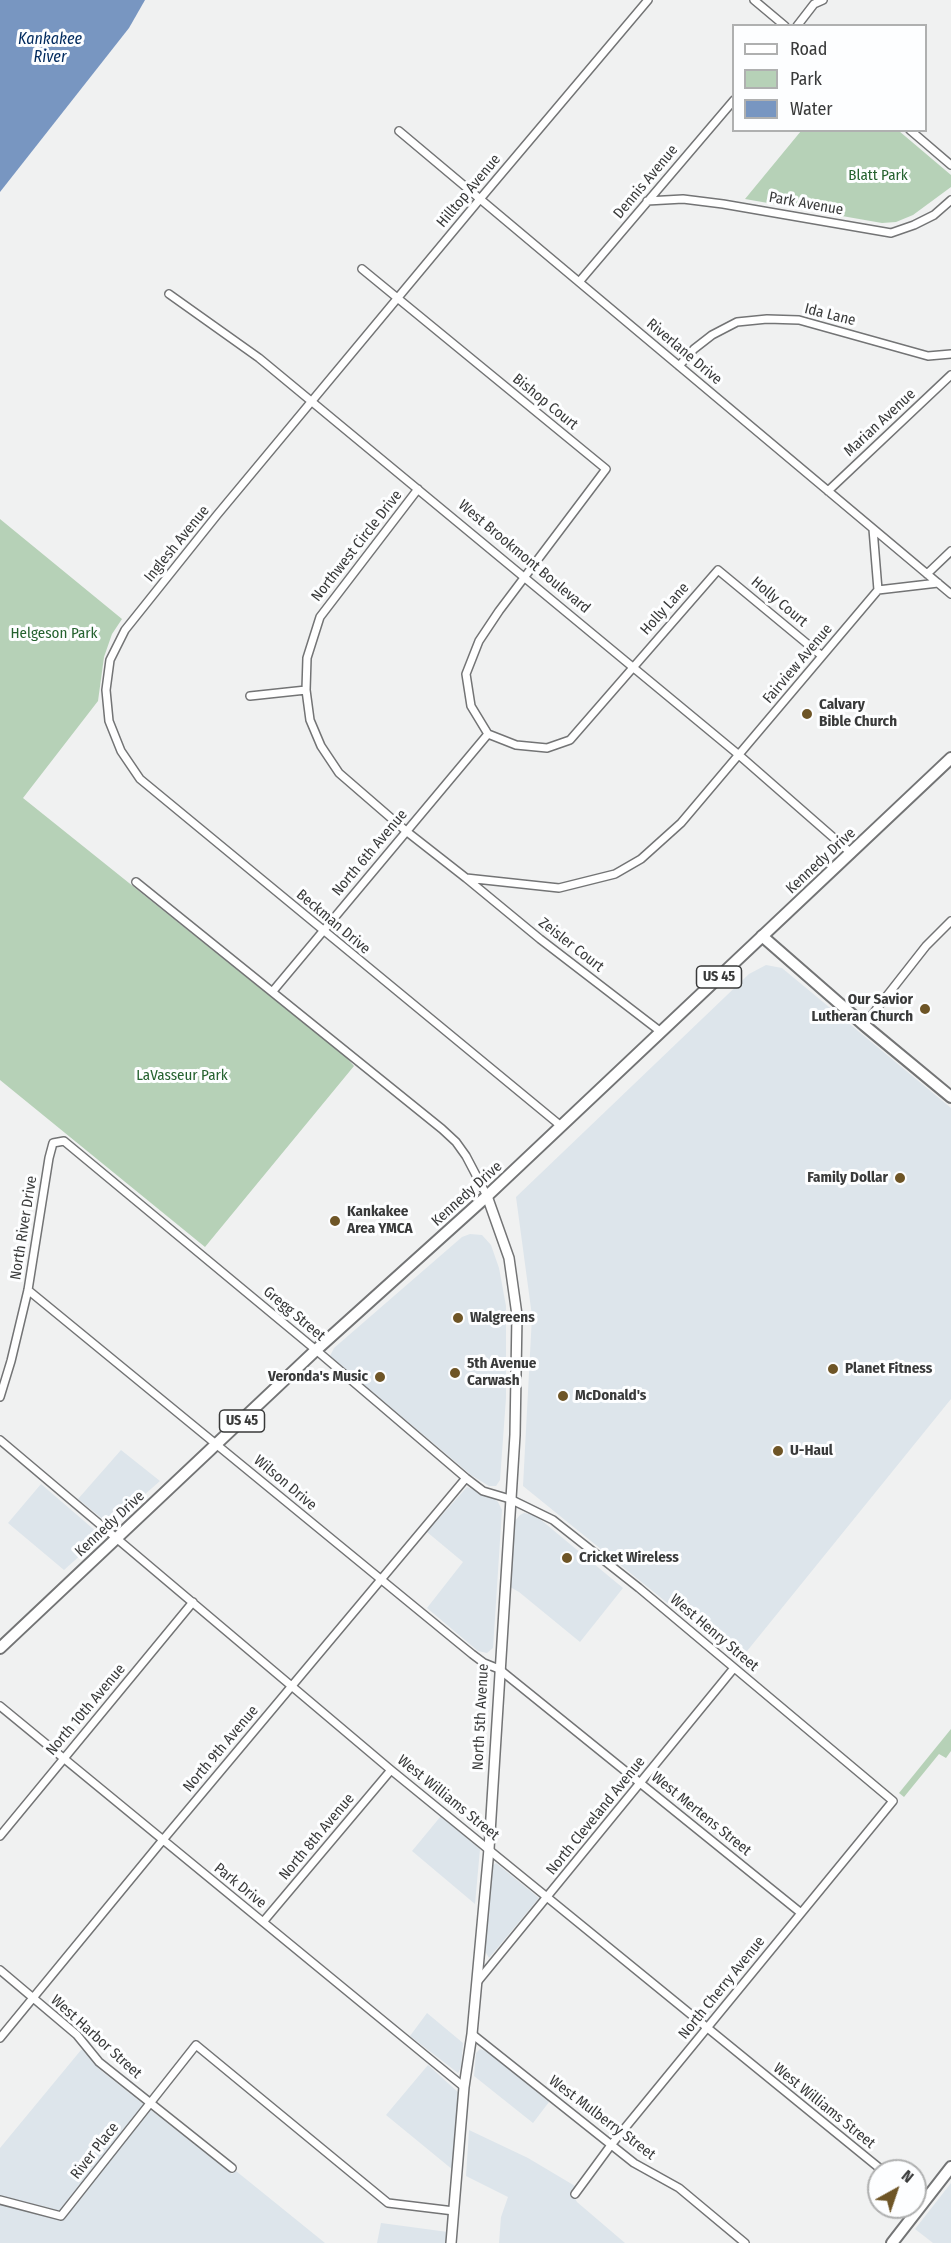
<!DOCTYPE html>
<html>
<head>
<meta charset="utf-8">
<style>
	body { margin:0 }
	#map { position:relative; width:951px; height:2243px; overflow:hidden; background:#f0f1f1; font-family:"Fira Sans Condensed",sans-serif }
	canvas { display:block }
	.legend { position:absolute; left:732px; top:24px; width:195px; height:108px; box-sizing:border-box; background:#fdfeff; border:2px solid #afb0b0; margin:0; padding:8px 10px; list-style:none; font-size:18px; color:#393a3a }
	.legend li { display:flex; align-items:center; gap:12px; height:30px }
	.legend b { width:30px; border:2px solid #afb0b0 }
	.north { position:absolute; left:867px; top:2159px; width:60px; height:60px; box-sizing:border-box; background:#fdfeff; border:2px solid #afb0b0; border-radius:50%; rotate:40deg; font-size:16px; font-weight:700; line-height:24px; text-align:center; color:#393a3a }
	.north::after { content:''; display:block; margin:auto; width:21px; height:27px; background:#6e5526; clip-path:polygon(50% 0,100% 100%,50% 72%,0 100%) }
</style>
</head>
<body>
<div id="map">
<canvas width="951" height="2243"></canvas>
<ul class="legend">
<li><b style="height:8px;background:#fff"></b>Road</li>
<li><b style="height:16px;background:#b6d1b7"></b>Park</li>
<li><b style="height:16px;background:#7896c1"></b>Water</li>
</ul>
<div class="north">N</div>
</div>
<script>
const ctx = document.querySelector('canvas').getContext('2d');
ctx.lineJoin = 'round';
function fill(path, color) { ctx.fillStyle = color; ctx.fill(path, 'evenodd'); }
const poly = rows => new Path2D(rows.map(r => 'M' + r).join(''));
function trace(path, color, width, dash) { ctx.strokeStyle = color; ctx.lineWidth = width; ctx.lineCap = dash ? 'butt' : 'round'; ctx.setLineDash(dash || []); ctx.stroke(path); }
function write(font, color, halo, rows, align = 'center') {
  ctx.font = font + ' "Fira Sans Condensed",sans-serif'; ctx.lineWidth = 6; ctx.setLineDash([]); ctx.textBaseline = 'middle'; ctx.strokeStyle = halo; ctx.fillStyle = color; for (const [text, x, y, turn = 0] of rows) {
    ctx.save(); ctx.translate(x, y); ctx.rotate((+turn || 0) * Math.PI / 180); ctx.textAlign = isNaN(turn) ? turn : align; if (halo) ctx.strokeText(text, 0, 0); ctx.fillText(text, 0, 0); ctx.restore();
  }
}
fill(poly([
	[766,965,782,968,951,1108,951,1399,739,1661,523,1486,532,1316,516,1197,749,974],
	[470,1234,482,1235,491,1245,499,1268,506,1306,506,1398,500,1480,496,1486,489,1486,471,1475,330,1356,334,1348,462,1237],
	[121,1450,160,1481,110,1525,78,1499],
	[41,1484,98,1533,98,1539,94,1543,64,1570,8,1523],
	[467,1487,493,1498,498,1502,502,1510,493,1648,487,1653,478,1651,427,1608,463,1562,427,1532],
	[524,1513,534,1515,541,1520,623,1588,580,1642,519,1592,510,1587,513,1523,520,1515],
	[441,1816,480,1849,475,1904,412,1851],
	[496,1863,539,1898,489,1958,485,1951,492,1866],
	[427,2013,463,2043,461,2067,458,2073,410,2036],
	[480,2049,488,2052,549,2102,533,2123,474,2076,476,2053],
	[81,2050,84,2050,99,2069,232,2174,236,2171,325,2243,0,2243,0,2148],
	[428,2065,459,2093,453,2170,386,2115],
	[469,2130,528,2158,575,2186,572,2193,577,2202,625,2243,499,2243,501,2217,508,2197,466,2176],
	[951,2183,951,2243,933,2243,915,2229],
	[381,2223,448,2232,447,2243,377,2243]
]), '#dde5eb');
fill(poly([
	[801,131,899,131,951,175,951,187,913,215,896,222,882,223,745,199],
	[0,519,122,619,112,634,104,657,98,701,23,798,346,1057,354,1066,205,1247,0,1080],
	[951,1729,951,1751,946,1758,939,1754,904,1797,899,1793]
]), '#b6d1b7');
fill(poly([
	[0,0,145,0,129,28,0,192]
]), '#7896c1');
const minor = poly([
	[754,0,785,26],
	[797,26,814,4,823,0],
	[910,130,951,165],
	[399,131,951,594],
	[647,201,683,199,723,204,891,233,914,225,934,215,951,200],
	[362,269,606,469,499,611,479,641,466,674,471,706,488,734],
	[579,282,734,100],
	[169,294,259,358,739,755,851,853],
	[679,366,694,349,712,335,737,322,767,319,799,320,928,356,951,354],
	[418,489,320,617,307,658,306,690,310,720,321,746,339,773,406,831,466,878,559,888,615,874,641,859,681,823,878,590,873,529],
	[828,491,951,375],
	[927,574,951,551],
	[878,590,938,583],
	[250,696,306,690],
	[488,734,516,745,547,748,570,740,718,570,822,656],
	[466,878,540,939,661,1032],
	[136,882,442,1129,456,1142,466,1156,487,1196],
	[273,991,488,734],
	[864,1025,926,946,951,921],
	[561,1126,140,779,121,751,109,721,106,690,110,660,125,630,217,515,480,199,648,0],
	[28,1290,472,1654,484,1663,499,1669,801,1913],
	[0,1397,11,1361,28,1290,49,1158,53,1143,64,1141,316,1350,466,1478,483,1491,510,1499,553,1520,639,1588,893,1801,611,2145,575,2194],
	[0,1440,391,1770,883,2171],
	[0,1706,464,2087],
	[0,1836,193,1602],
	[263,1922,391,1770],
	[0,1970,77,2035,99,2062,232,2168],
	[478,1981,734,1668],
	[472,2034,634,2163,679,2188,745,2243],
	[0,2038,162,1841,466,1478],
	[0,2200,61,2216,196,2045,388,2203,454,2211]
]);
const tertiary = poly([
	[451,2243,464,2087,472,2034,489,1849,515,1435,517,1315,509,1258,487,1196]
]);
const secondary = poly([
	[762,936,864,1025,951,1097],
	[892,2243,951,2167]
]);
const primary = poly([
	[0,1648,316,1350,487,1196,951,758]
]);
trace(minor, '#737475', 10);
trace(tertiary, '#737475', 12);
trace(secondary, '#737475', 14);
trace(primary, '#737475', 14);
trace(minor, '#fff', 7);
trace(tertiary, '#fff', 9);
trace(secondary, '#fff', 10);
trace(primary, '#fff', 10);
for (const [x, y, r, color] of [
	[807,714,6,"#6e5526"],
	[925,1009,6,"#6e5526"],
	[900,1178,6,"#6e5526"],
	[335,1221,6,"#6e5526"],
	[458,1318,6,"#6e5526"],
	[833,1369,6,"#6e5526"],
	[455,1373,6,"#6e5526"],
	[380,1377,6,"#6e5526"],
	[563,1396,6,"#6e5526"],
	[778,1451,6,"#6e5526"],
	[567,1558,6,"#6e5526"]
]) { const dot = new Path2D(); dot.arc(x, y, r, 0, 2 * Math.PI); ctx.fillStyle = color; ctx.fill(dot); trace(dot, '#fdfeff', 2); }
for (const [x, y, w] of [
	[719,977,45],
	[242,1421,45]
]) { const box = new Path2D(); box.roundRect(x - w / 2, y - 11, w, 22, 4.5); ctx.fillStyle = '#fdfeff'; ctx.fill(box); trace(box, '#393a3a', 1.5); }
write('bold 14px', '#393a3a', null, [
	["US 45",719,977],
	["US 45",242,1421]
]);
write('15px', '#25622f', '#fdfeff', [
	["Blatt Park",878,176],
	["Helgeson Park",54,634],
	["LaVasseur Park",182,1076]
]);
write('15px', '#393a3a', '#fdfeff', [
	["Dennis Avenue",646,182,-50],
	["Hilltop Avenue",469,191,-50],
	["Park Avenue",806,204,10],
	["Ida Lane",830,315,14],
	["Riverlane Drive",684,352,40],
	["Bishop Court",545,402,39],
	["Marian Avenue",880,423,-43],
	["Inglesh Avenue",177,544,-51],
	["Northwest Circle Drive",357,546,-52],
	["West Brookmont Boulevard",524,557,40],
	["Holly Court",779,602,40],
	["Holly Lane",665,609,-48],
	["Fairview Avenue",798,664,-50],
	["North 6th Avenue",370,853,-50],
	["Kennedy Drive",821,861,-43],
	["Beckman Drive",333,922,40],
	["Zeisler Court",571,945,38],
	["Kennedy Drive",467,1194,-42],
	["North River Drive",24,1228,-81],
	["Gregg Street",294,1314,40],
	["Wilson Drive",285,1483,40],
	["Kennedy Drive",110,1524,-43],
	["West Henry Street",714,1633,40],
	["North 10th Avenue",86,1710,-50],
	["North 5th Avenue",481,1717,-87],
	["North 9th Avenue",221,1749,-50],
	["West Williams Street",448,1798,39],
	["West Mertens Street",701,1814,39],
	["North Cleveland Avenue",596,1816,-51],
	["North 8th Avenue",317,1837,-50],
	["Park Drive",240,1886,39],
	["North Cherry Avenue",722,1988,-51],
	["West Harbor Street",96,2037,42],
	["West Williams Street",824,2106,39],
	["West Mulberry Street",602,2118,37],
	["River Place",95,2151,-52]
]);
write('bold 15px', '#393a3a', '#fdfeff', [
	["Calvary",819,705],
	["Bible Church",819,722],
	["Our Savior",913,1000,"right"],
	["Lutheran Church",913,1017,"right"],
	["Family Dollar",888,1178,"right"],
	["Kankakee",347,1212],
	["Area YMCA",347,1229],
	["Walgreens",470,1318],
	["5th Avenue",467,1364],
	["Carwash",467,1381],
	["Planet Fitness",845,1369],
	["Veronda's Music",368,1377,"right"],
	["McDonald's",575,1396],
	["U-Haul",790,1451],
	["Cricket Wireless",579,1558]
], 'left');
write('italic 16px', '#002a5e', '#fdfeff', [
	["Kankakee",50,40],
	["River",50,58]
]);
</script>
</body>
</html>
